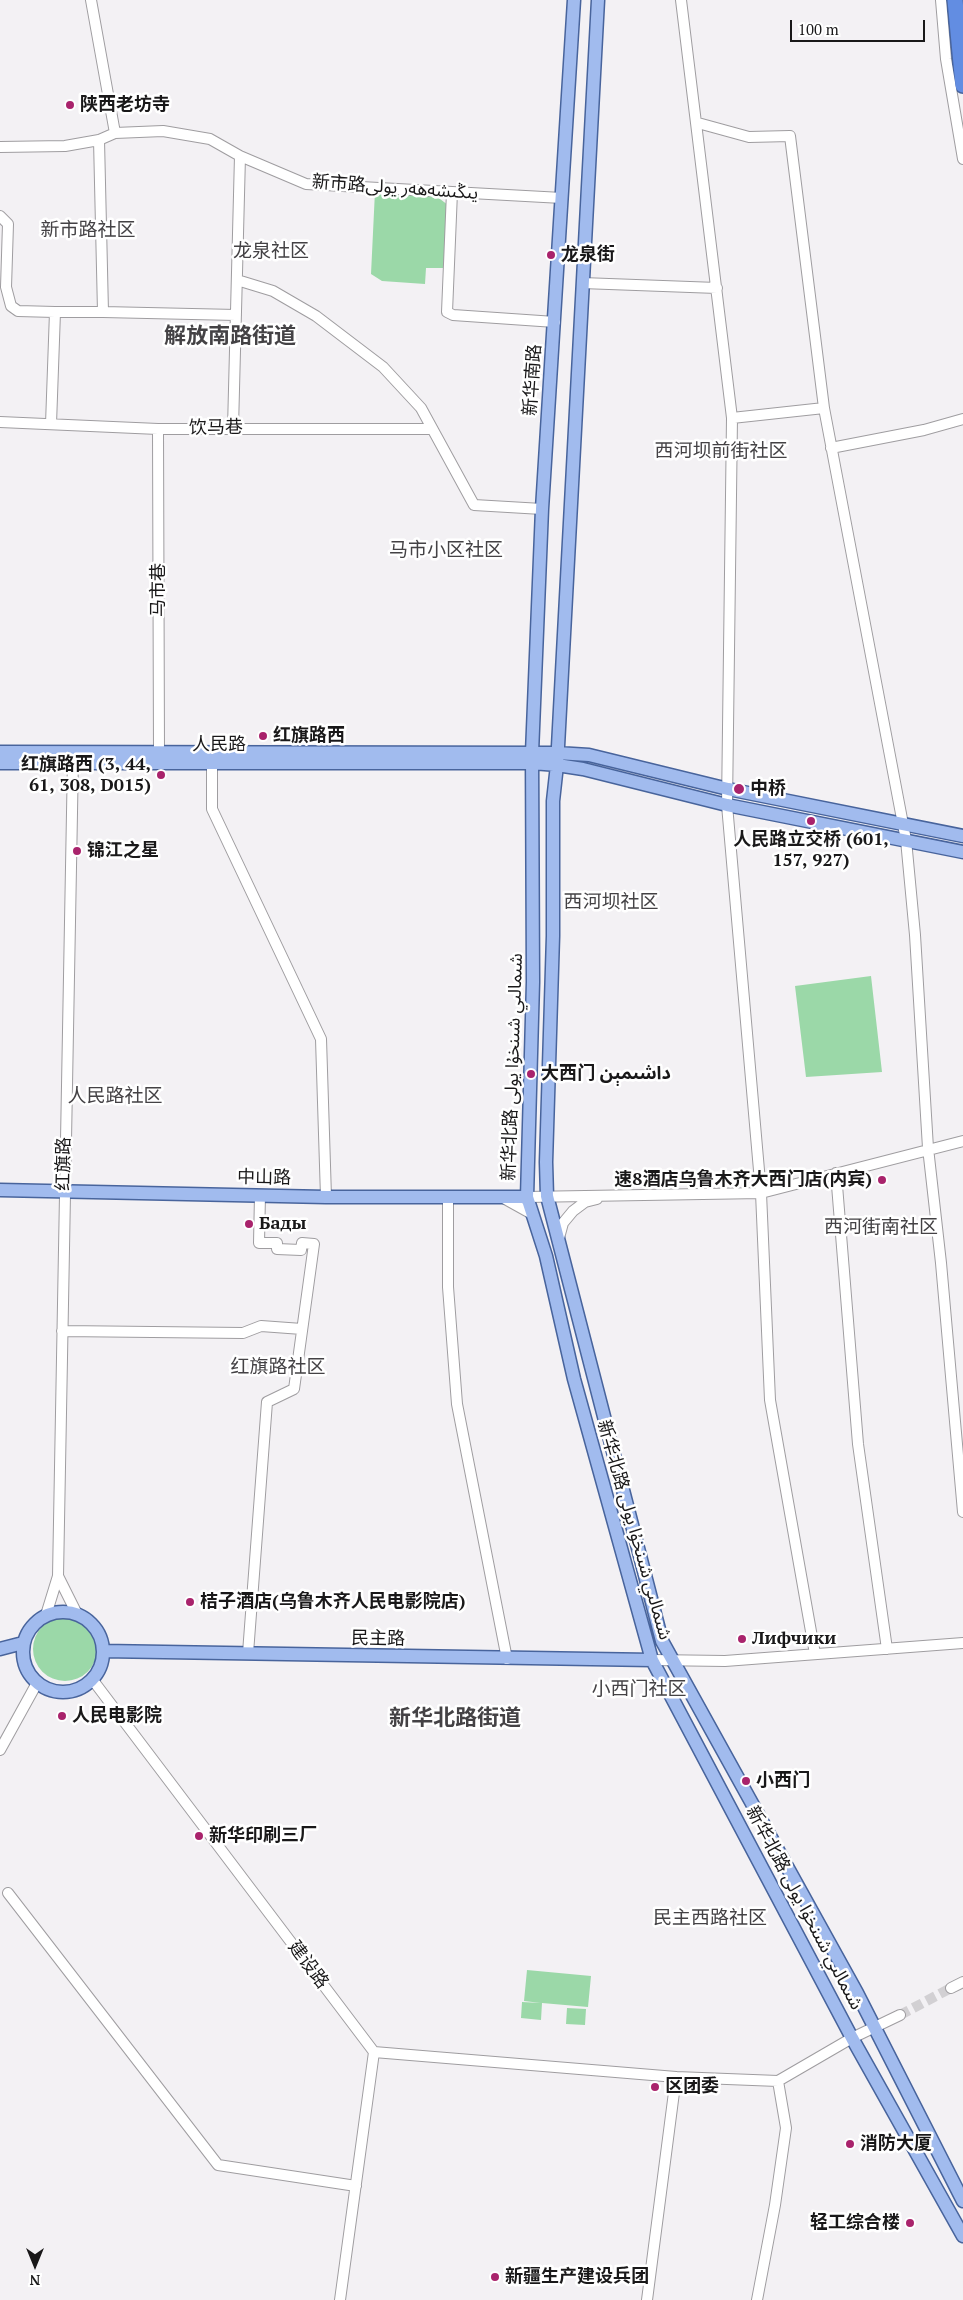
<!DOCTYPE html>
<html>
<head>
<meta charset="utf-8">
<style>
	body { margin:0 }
	#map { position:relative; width:963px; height:2300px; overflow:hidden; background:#f3f1f4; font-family:"PT Serif",serif }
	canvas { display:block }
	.north { position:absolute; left:10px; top:2240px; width:50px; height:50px; -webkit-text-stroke:4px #fff; paint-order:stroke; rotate:180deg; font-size:14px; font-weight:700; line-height:20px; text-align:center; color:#191819 }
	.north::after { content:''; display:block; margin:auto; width:18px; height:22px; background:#191819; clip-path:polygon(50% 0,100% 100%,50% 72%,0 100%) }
	.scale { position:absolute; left:790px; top:20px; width:135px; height:22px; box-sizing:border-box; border:2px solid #191819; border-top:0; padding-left:6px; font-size:15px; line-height:18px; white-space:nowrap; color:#191819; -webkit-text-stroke:4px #fff; paint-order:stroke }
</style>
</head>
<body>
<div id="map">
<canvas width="963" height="2300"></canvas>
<div class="north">N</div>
<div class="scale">100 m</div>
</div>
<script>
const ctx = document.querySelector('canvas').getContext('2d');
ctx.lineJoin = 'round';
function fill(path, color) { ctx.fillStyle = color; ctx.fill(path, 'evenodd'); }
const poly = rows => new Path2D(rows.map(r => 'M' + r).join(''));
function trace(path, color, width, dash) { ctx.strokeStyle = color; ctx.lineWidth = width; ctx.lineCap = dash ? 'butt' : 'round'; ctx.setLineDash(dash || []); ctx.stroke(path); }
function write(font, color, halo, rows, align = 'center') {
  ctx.font = font + ' "PT Serif","Noto Sans Arabic","Noto Sans SC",serif'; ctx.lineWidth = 5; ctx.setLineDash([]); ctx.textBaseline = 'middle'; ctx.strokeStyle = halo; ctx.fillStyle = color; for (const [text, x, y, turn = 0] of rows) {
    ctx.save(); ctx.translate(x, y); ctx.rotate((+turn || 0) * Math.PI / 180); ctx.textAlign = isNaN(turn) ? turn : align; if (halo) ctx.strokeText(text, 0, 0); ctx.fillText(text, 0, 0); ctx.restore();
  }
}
fill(poly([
	[375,191,436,196,448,205,446,268,426,268,425,284,382,281,371,274],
	[871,976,882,1072,806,1077,795,986],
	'33 1649a32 32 0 1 1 64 0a32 32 0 1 1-64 0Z',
	[527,1970,591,1976,588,2007,542,2003,541,2020,521,2018,522,2002,541,2003,524,2001],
	[567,2008,586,2009,585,2025,566,2024]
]), '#9bd8a8');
trace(poly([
	[900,2015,951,1988]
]), '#d2d0d3', 10, [10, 5]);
const minor = poly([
	[91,0,115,133],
	[681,0,732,418,727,805,761,1193,770,1400,815,1654],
	[941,0,946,59,963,159],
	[698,123,749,137,790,136,824,408,906,840,915,935,928,1148,941,1263,963,1512],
	[99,140,103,312,236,315],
	[0,147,65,146,99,140,115,133,163,131,210,139,240,156,306,184,562,198],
	[452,192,447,312,453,315,555,322],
	[0,216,8,224,6,287,11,306,18,311,55,312],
	[237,280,273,291,316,316,383,367,421,408,474,505,542,509],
	[582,283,717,288],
	[732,418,824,408],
	[0,422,158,429,432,429],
	[51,424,55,312,103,312],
	[233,428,240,156],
	[158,429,159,752],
	[831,448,924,430,963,419],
	[212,762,212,809,321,1039,326,1197],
	[836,1173,858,1444,887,1649],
	[448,1197,448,1287,457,1404,507,1659],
	[527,1197,761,1193,963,1141],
	[505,1199,532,1214],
	[559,1238,563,1223,573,1211,585,1202,597,1199],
	[62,1331,243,1333,261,1326,302,1329],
	[58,1576,77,1614],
	[46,1615,58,1576,73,758],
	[248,1653,267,1402,294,1389,314,1244,302,1243,301,1250,277,1249,277,1243,259,1243,260,1195],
	[652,1660,725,1661,963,1643],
	[92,1679,374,2052,340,2300],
	[0,1750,37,1683],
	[8,1893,218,2165,356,2186],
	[951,1988,963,1982],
	[374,2052,676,2077,778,2081,852,2038,900,2015],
	[647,2300,676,2077],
	[757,2300,775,2205,786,2128,778,2081]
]);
const major = poly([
	[574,0,542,509,532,753,533,982,527,1197,546,1256,574,1379,652,1660,852,2038,963,2236],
	[598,0,557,765,553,801,553,936,546,1162,547,1196,662,1641,857,1993,963,2201],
	[0,752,557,753,589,755,728,789,963,836],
	[0,763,532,763,557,765,583,769,727,805,963,852],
	[0,1190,326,1197,527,1197],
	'23 1652a40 40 0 1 1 80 0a40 40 0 1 1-80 0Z',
	[0,1649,23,1643],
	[103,1651,652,1660]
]);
const highway = poly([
	[955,0,963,85]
]);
trace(minor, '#9f9da0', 12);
trace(major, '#48649c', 15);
trace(highway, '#48649c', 18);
trace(minor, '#fff', 10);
trace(major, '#a1bbee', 12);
trace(highway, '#628de2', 15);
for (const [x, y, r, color] of [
	[70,105,5,"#a9236c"],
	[551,255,5,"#a9236c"],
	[263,736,5,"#a9236c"],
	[161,775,5,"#a9236c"],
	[739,789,6,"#a9236c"],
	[811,821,5,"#a9236c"],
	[77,851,5,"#a9236c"],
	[531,1074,5,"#a9236c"],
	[882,1180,5,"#a9236c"],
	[249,1224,5,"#a9236c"],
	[190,1602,5,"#a9236c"],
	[742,1639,5,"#a9236c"],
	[62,1716,5,"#a9236c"],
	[746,1781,5,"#a9236c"],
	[199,1836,5,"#a9236c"],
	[655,2087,5,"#a9236c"],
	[850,2144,5,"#a9236c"],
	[910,2223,5,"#a9236c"],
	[495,2277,5,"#a9236c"]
]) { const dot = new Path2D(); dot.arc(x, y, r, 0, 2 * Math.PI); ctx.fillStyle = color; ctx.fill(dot); trace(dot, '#fff', 2); }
write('bold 18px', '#191819', '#fff', [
	["陕西老坊寺",80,105],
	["龙泉街",561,255],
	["红旗路西",273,736],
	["红旗路西 (3, 44,",151,765,"right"],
	["61, 308, D015)",151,786,"right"],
	["中桥",750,789],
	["人民路立交桥 (601,",811,840,"center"],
	["157, 927)",811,861,"center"],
	["锦江之星",87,851],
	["大西门 داشىمېن",541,1074],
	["速8酒店乌鲁木齐大西门店(内宾)",872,1180,"right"],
	["Бады",259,1224],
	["桔子酒店(乌鲁木齐人民电影院店)",200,1602],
	["Лифчики",752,1639],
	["人民电影院",72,1716],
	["小西门",756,1781],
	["新华印刷三厂",209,1836],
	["区团委",665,2087],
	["消防大厦",860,2144],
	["轻工综合楼",900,2223,"right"],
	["新疆生产建设兵团",505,2277]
], 'left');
write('18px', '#191819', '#fff', [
	["新市路يىڭىشەھەر يولى",395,188,4],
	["新华南路",533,380,-86],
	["饮马巷",216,428,-1],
	["马市巷",159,590,-90],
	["人民路",219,745],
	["新华北路 شىمالىي شىنخۇا يولى",513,1067,-88],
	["红旗路",64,1164,-89],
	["中山路",264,1178,1],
	["新华北路 شىمالىي شىنخۇا يولى",634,1530,74],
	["民主路",378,1639,1],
	["新华北路 شىمالىي شىنخۇا يولى",804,1908,62],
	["建设路",308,1965,53]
]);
write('19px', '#444245', '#fff', [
	["新市路社区",88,231],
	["龙泉社区",271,252],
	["西河坝前街社区",721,452],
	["马市小区社区",446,551],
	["西河坝社区",611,903],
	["人民路社区",115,1097],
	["西河街南社区",881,1228],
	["红旗路社区",278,1368],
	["小西门社区",639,1690],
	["民主西路社区",710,1919]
]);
write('bold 22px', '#444245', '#fff', [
	["解放南路街道",230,337],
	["新华北路街道",455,1719]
]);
</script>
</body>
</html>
